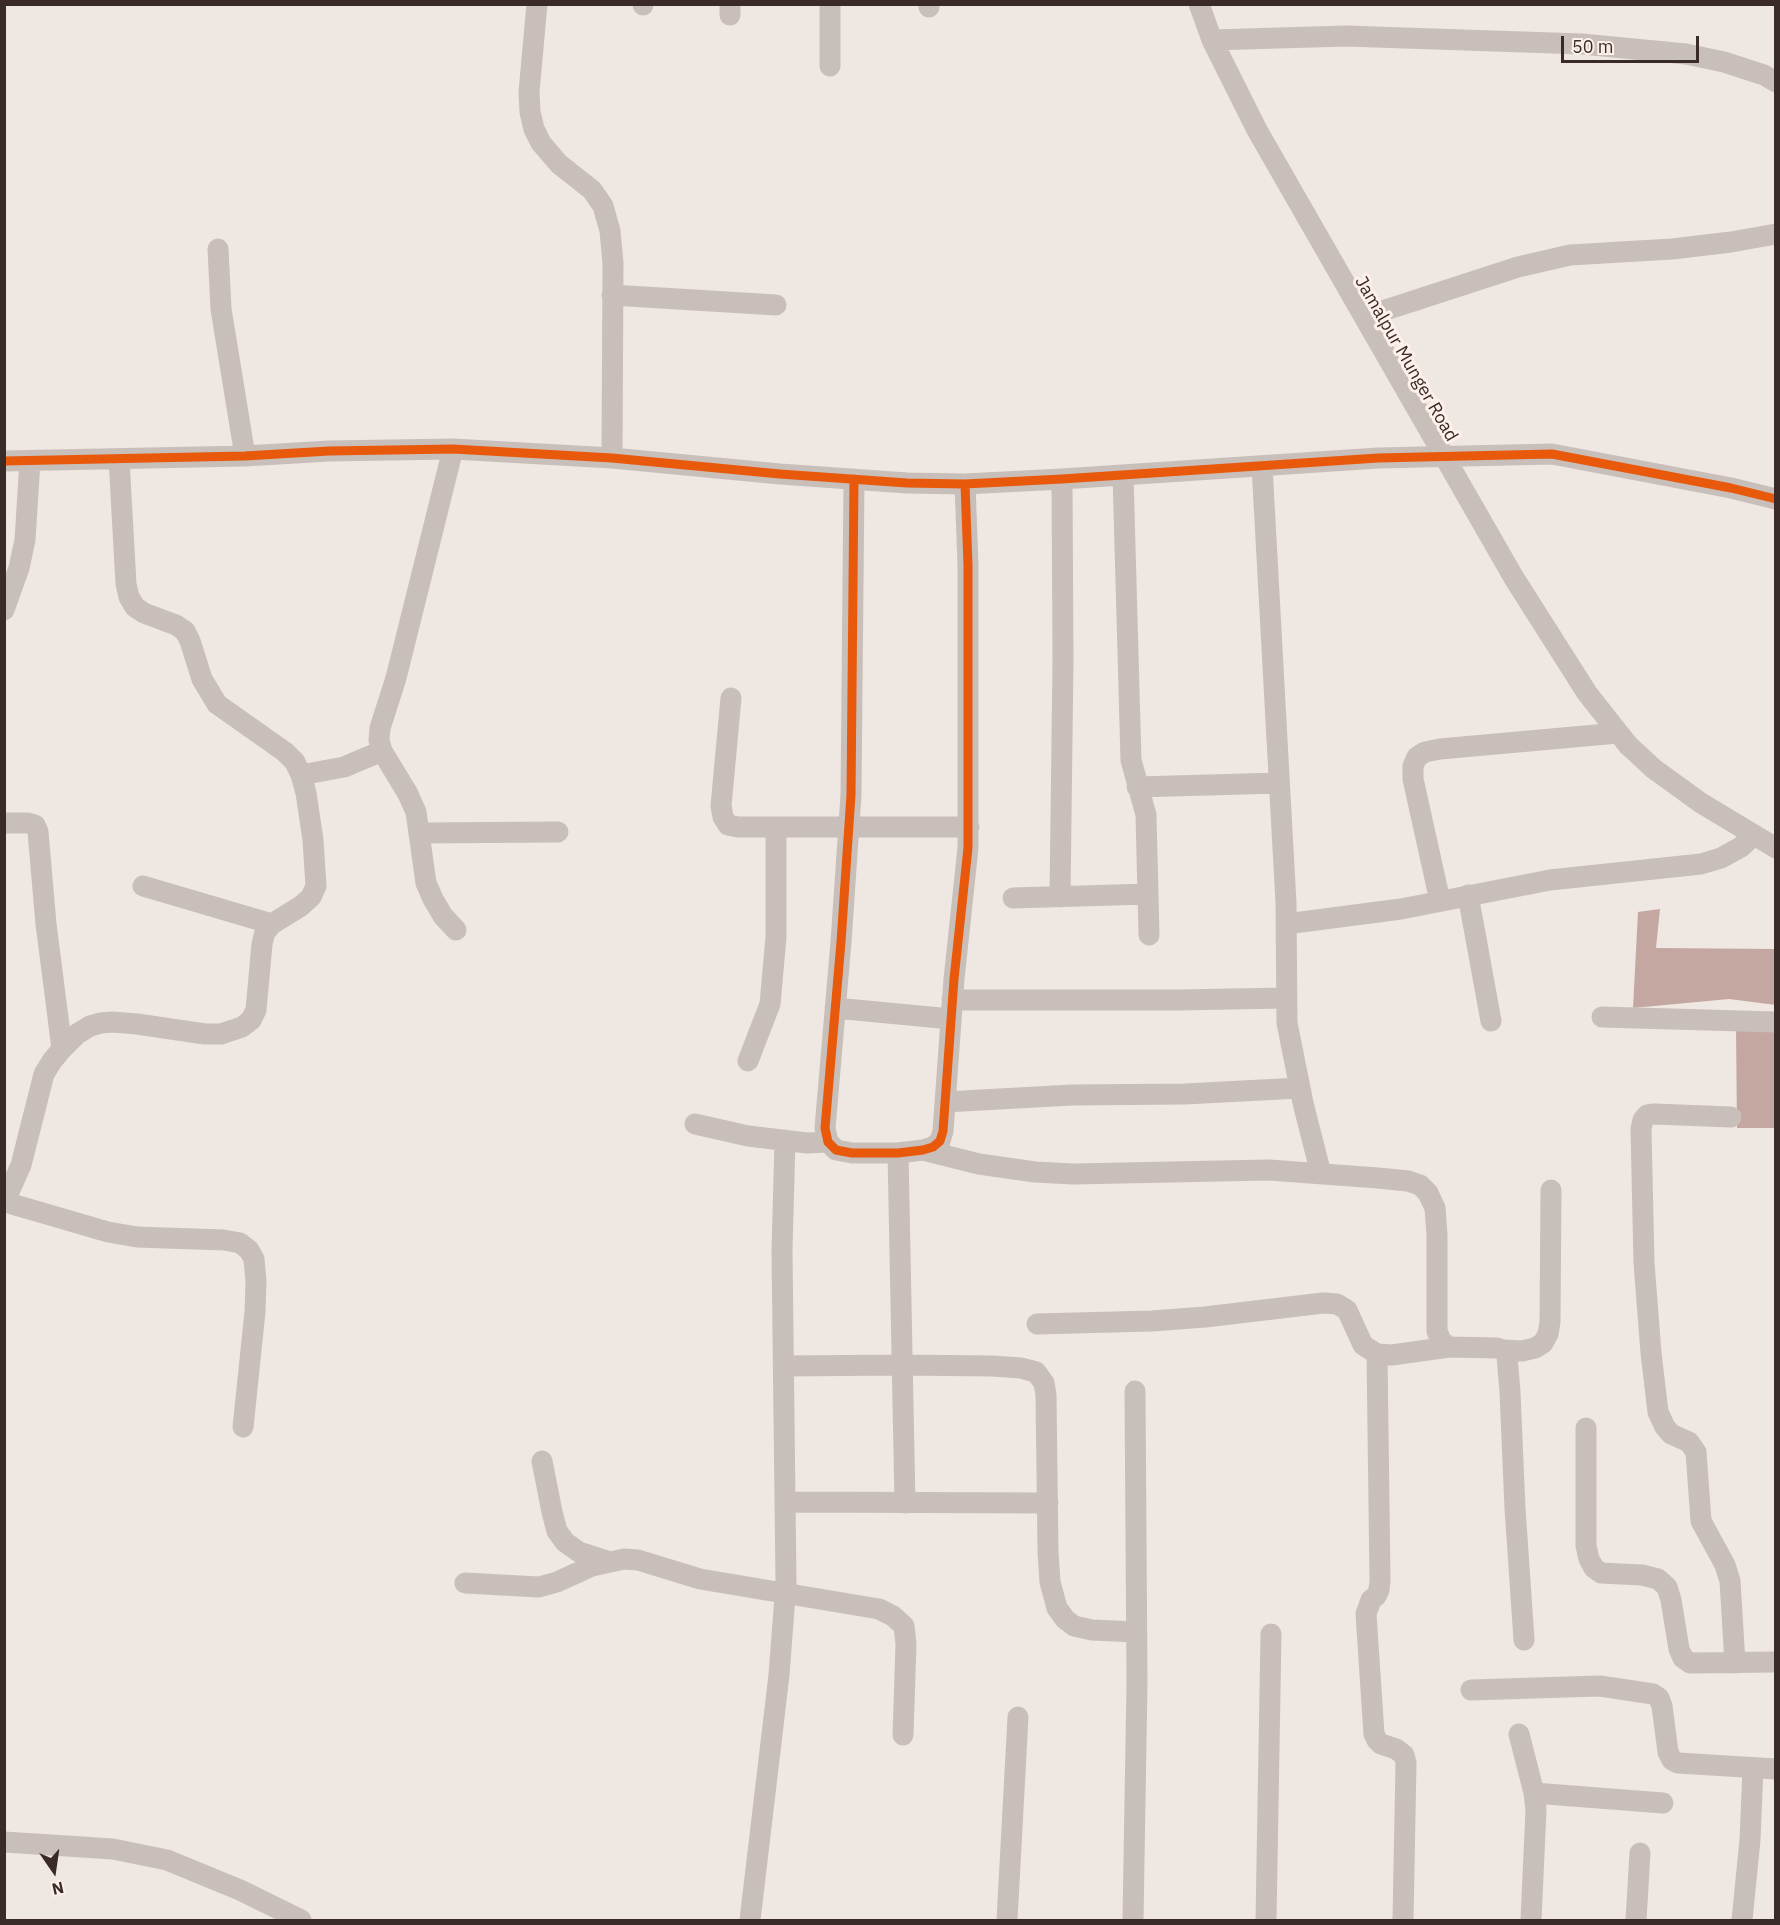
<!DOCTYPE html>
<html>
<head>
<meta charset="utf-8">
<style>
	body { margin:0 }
	#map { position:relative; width:1780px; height:1925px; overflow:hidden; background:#efe7e2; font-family:"IBM Plex Sans",sans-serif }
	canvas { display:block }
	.frame { position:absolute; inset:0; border:6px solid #3a2b28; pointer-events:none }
	.north { position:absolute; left:24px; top:1841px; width:60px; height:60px; -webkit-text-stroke:4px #fcf0e9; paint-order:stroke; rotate:167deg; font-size:16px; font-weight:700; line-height:24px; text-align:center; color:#3a2b28 }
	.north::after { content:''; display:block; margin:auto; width:21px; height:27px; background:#3a2b28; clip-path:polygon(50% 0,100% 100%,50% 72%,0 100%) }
	.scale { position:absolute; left:1561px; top:36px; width:138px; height:27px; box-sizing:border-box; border:3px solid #3a2b28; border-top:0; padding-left:8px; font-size:18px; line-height:21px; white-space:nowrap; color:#3a2b28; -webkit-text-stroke:4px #fcf0e9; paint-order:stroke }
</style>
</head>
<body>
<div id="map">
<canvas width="1780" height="1925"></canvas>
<div class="frame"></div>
<div class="north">N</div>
<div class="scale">50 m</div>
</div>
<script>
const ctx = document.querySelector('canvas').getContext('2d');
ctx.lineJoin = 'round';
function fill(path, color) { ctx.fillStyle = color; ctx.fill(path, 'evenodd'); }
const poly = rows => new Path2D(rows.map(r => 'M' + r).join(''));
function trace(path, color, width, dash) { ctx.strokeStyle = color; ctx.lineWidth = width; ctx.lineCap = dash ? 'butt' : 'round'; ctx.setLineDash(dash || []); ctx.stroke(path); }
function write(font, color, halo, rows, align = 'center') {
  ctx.font = font + ' "IBM Plex Sans",sans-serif'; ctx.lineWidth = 6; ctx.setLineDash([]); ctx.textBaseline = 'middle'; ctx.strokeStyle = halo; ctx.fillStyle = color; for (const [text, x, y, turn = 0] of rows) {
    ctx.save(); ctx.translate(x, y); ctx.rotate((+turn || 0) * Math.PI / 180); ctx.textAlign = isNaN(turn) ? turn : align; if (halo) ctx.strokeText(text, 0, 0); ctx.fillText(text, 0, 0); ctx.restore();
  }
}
fill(poly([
	[1660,909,1656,948,1776,949,1776,1005,1729,999,1633,1008,1638,912],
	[1736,1029,1776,1031,1776,1128,1737,1128]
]), '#c5a7a2');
trace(poly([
	[537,4,529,92,530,112,534,129,541,143,559,164,592,190,603,206,610,231,613,263,612,458],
	[643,4,643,5],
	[1199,4,1212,40,1257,130,1514,578,1587,693,1628,745,1654,769,1701,803,1776,848],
	[929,7,929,4],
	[730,15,730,4],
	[1212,40,1346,36,1582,44,1686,54,1724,62,1764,75,1776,82],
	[830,66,830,4],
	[218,249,221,309,245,456],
	[612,295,776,305],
	[1364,317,1518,267,1570,255,1672,249,1731,242,1776,234],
	[453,449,396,678,380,728,379,740,382,751,408,794,416,812,426,883,433,899,443,916,456,930],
	[4,461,245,456,329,451,453,449,612,458,780,474,907,483,965,484,1062,479,1378,458,1552,454,1731,488,1776,499],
	[1262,466,1286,903,1287,1023,1303,1103,1321,1174],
	[1123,475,1131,760,1146,815,1149,935],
	[854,479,851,795,841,942,825,1128,828,1142,836,1150,852,1153,898,1153,923,1150,933,1147,940,1141,943,1131,954,979,968,848,968,565,965,484],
	[4,610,19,568,25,540,30,461],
	[731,698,721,806,723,817,728,825,738,827,969,827],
	[301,775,344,767,382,751],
	[1137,787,1279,783],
	[4,823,28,823,35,825,38,832,46,924,62,1049],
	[420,833,558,832],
	[143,886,272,924],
	[1468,895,1491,1021],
	[1060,897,1063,660,1062,479],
	[1013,898,1148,894],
	[1440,901,1413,779,1413,766,1417,757,1425,752,1440,749,1618,733],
	[1286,924,1401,909,1550,880,1701,864,1721,858,1741,847,1754,835],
	[952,1000,1177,1000,1286,998],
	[835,1008,951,1019],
	[1602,1017,1776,1022],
	[748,1061,770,1004,776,937,776,827],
	[945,1102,1072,1095,1185,1094,1300,1088],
	[1731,1117,1654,1114,1647,1115,1643,1120,1641,1129,1644,1263,1651,1353,1658,1412,1665,1427,1671,1434,1689,1442,1696,1452,1701,1521,1725,1565,1730,1581,1735,1663],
	[695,1124,748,1136,807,1143,828,1142],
	[923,1150,979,1164,1035,1172,1073,1174,1269,1170,1378,1178,1408,1181,1420,1185,1428,1193,1435,1208,1437,1235,1437,1331,1441,1341,1449,1347,1497,1348,1504,1350,1507,1356,1510,1392,1515,1508,1524,1640],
	[898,1153,905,1503],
	[5,1202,108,1232,137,1237,224,1240,240,1243,249,1250,254,1259,256,1281,255,1312,243,1427],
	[4,1203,21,1165,44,1074,52,1061,62,1049,77,1034,90,1026,101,1023,112,1022,137,1024,205,1034,221,1034,242,1027,251,1020,256,1010,262,944,265,932,272,924,301,906,311,897,316,886,313,840,306,793,301,775,295,762,285,752,217,704,202,679,190,641,185,631,176,625,144,613,135,607,129,597,126,584,119,459],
	[1037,1324,1152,1321,1205,1317,1323,1303,1337,1304,1347,1310,1363,1345,1377,1354,1392,1355,1449,1347],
	[1504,1350,1522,1351,1535,1348,1543,1343,1548,1334,1550,1322,1551,1190],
	[1377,1354,1380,1581,1379,1590,1376,1596,1371,1600,1366,1614,1374,1734,1377,1740,1381,1744,1396,1749,1404,1755,1406,1763,1403,1920],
	[784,1366,903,1365,992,1366,1021,1368,1036,1372,1044,1383,1046,1395,1048,1552,1050,1582,1057,1608,1065,1619,1074,1626,1092,1630,1136,1632],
	[1586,1428,1586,1546,1589,1559,1594,1568,1601,1573,1642,1575,1658,1579,1667,1587,1671,1600,1679,1649,1683,1658,1690,1663,1776,1662],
	[542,1461,552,1512,557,1531,565,1542,579,1552,607,1561],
	[785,1502,1048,1503],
	[465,1583,539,1587,557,1582,592,1566,624,1559,638,1560,700,1579,879,1609,893,1616,904,1626,906,1644,903,1735],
	[1471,1690,1600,1686,1653,1694,1659,1698,1662,1706,1668,1752,1672,1760,1678,1763,1776,1769],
	[1519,1734,1534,1793,1536,1810,1531,1920],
	[1534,1793,1663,1803],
	[4,1842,113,1849,167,1860,240,1890,301,1920],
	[750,1920,779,1675,786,1583,782,1250,785,1140],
	[1007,1920,1018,1717],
	[1133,1920,1137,1683,1135,1391],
	[1266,1920,1271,1634],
	[1636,1920,1640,1853],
	[1742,1920,1750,1840,1753,1768]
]), '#c9bfba', 21);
trace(poly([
	[4,461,245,456,329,451,453,449,612,458,780,474,907,483,965,484,1062,479,1378,458,1552,454,1731,488,1776,499],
	[854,479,851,795,841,942,825,1128,828,1142,836,1150,852,1153,898,1153,923,1150,933,1147,940,1141,943,1131,954,979,968,848,968,565,965,484]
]), '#e8590c', 9);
write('18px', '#3a2b28', '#fcf0e9', [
	["Jamalpur Munger Road",1406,359,60]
]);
</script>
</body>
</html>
